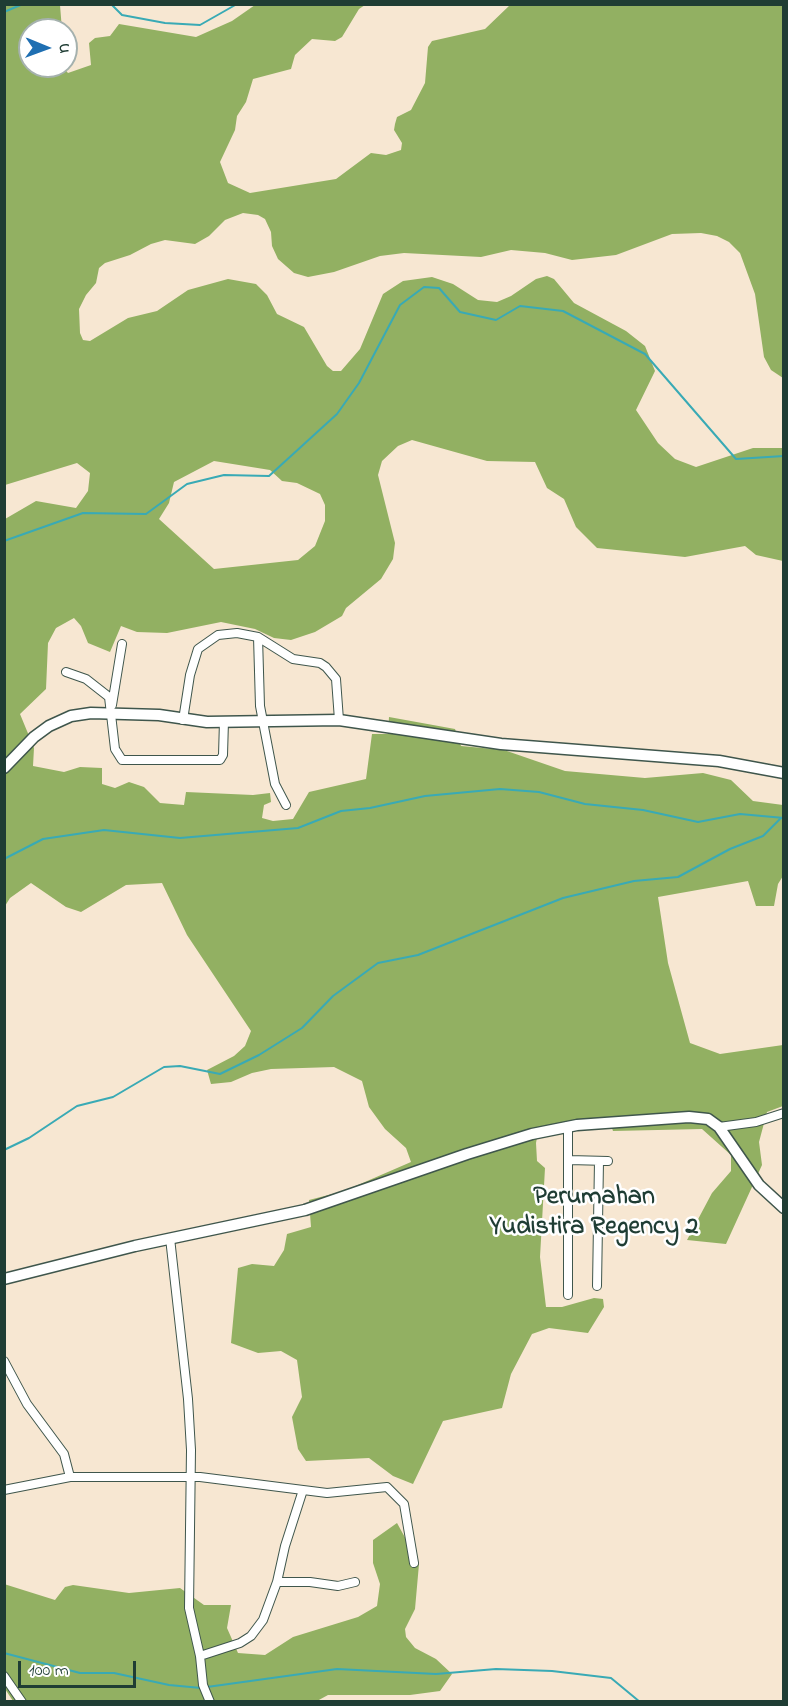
<!DOCTYPE html>
<html>
<head>
<meta charset="utf-8">
<style>
	body { margin:0 }
	#map { position:relative; width:788px; height:1706px; overflow:hidden; background:#f7e7d2; font-family:"Indie Flower",sans-serif }
	canvas { display:block }
	.frame { position:absolute; inset:0; border:6px solid #1f3d34; pointer-events:none }
	.north { position:absolute; left:18px; top:18px; width:60px; height:60px; box-sizing:border-box; background:#fff; border:2px solid #a5b1ae; border-radius:50%; rotate:91deg; font-size:16px; font-weight:700; line-height:24px; text-align:center; color:#1f3d34 }
	.north::after { content:''; display:block; margin:auto; width:21px; height:27px; background:#1f6fb2; clip-path:polygon(50% 0,100% 100%,50% 72%,0 100%) }
	.scale { position:absolute; left:18px; top:1661px; width:118px; height:27px; box-sizing:border-box; border:3px solid #1f3d34; border-top:0; padding-left:8px; font-size:18px; line-height:21px; white-space:nowrap; color:#1f3d34; -webkit-text-stroke:4px #fff; paint-order:stroke }
</style>
</head>
<body>
<div id="map">
<canvas width="788" height="1706"></canvas>
<div class="frame"></div>
<div class="north">U</div>
<div class="scale">100 m</div>
</div>
<script>
const ctx = document.querySelector('canvas').getContext('2d');
ctx.lineJoin = 'round';
function fill(path, color) { ctx.fillStyle = color; ctx.fill(path, 'evenodd'); }
const poly = rows => new Path2D(rows.map(r => 'M' + r).join(''));
function trace(path, color, width, dash) { ctx.strokeStyle = color; ctx.lineWidth = width; ctx.lineCap = dash ? 'butt' : 'round'; ctx.setLineDash(dash || []); ctx.stroke(path); }
function write(font, color, halo, rows, align = 'center') {
  ctx.font = font + ' "Indie Flower",sans-serif'; ctx.lineWidth = 5; ctx.setLineDash([]); ctx.textBaseline = 'middle'; ctx.strokeStyle = halo; ctx.fillStyle = color; for (const [text, x, y, turn = 0] of rows) {
    ctx.save(); ctx.translate(x, y); ctx.rotate((+turn || 0) * Math.PI / 180); ctx.textAlign = isNaN(turn) ? turn : align; if (halo) ctx.strokeText(text, 0, 0); ctx.fillText(text, 0, 0); ctx.restore();
  }
}
fill(poly([
	[5,5,60,5,62,30,30,30,30,66,62,66,68,73,91,65,89,43,95,38,110,36,119,24,196,37,232,21,255,5,365,5,359,9,342,37,335,41,312,39,295,55,291,69,253,79,246,102,237,116,235,130,220,162,228,183,250,193,336,179,371,153,386,155,401,150,402,143,394,130,395,124,397,117,411,110,425,83,428,47,432,41,485,29,510,5,783,5,783,378,771,370,764,357,755,294,740,253,729,242,717,236,701,233,672,234,616,255,572,260,545,253,511,250,481,257,404,253,380,256,334,272,308,277,294,273,278,259,272,246,271,232,265,219,258,215,243,213,225,220,209,236,195,244,165,240,151,244,130,255,105,263,99,268,96,283,86,295,79,309,80,333,83,340,90,341,128,318,157,311,188,290,228,279,256,284,267,295,277,314,304,327,327,366,333,371,341,371,360,349,383,294,403,281,432,277,453,284,478,300,497,302,511,296,536,279,547,276,554,279,574,303,626,331,645,346,655,371,636,410,658,443,675,459,696,467,753,448,783,448,783,561,756,555,745,546,685,557,597,548,576,527,564,499,547,488,535,462,487,461,412,440,398,446,382,461,378,475,395,543,393,559,381,579,346,608,342,616,315,632,291,640,274,638,255,629,221,622,167,633,137,632,121,626,110,652,88,643,81,626,74,618,56,628,48,643,46,689,20,714,34,748,33,766,64,772,80,767,102,768,102,784,115,788,129,782,144,787,160,803,184,805,186,792,253,795,270,793,271,802,264,805,262,818,273,821,293,819,309,792,366,779,372,734,388,734,389,717,455,729,461,746,504,750,565,771,645,778,703,773,731,780,753,801,783,805,783,876,778,884,774,906,756,906,748,881,658,897,668,963,690,1043,720,1054,783,1045,783,1106,767,1112,759,1142,762,1165,726,1244,687,1240,712,1193,731,1171,731,1155,702,1129,613,1131,608,1117,575,1120,539,1127,536,1143,537,1161,545,1168,540,1257,546,1307,562,1307,594,1298,603,1299,604,1307,588,1333,549,1328,532,1334,511,1374,502,1408,443,1421,413,1484,393,1476,369,1458,306,1461,298,1449,292,1417,302,1397,297,1360,281,1351,258,1353,231,1343,238,1268,252,1264,274,1266,284,1250,287,1234,311,1227,309,1200,344,1191,411,1162,406,1148,385,1129,369,1107,362,1081,334,1067,271,1069,252,1073,231,1082,211,1084,207,1070,234,1056,245,1046,251,1031,187,935,162,883,126,885,81,912,66,907,31,883,10,898,5,906,5,519,36,501,76,508,88,491,90,473,77,463,5,485],
	[214,461,270,470,282,481,297,483,320,494,325,505,325,521,315,546,298,560,214,569,159,519,169,503,174,482],
	[397,1523,408,1543,410,1559,419,1564,415,1609,405,1629,406,1637,415,1648,436,1659,452,1674,440,1691,410,1695,328,1695,317,1701,13,1701,5,1689,4,1584,55,1600,65,1587,73,1585,129,1593,180,1588,204,1605,231,1605,227,1628,238,1653,265,1655,293,1637,358,1617,377,1606,380,1584,373,1563,373,1540]
]), '#92b062');
trace(poly([
	[111,4,122,15,165,23,200,25,237,4],
	[4,12,23,4],
	[4,541,83,513,146,514,187,484,224,475,269,476,337,414,359,383,400,305,424,287,439,288,460,312,496,320,520,306,563,311,645,354,736,459,784,456],
	[4,859,43,839,104,830,180,838,298,828,341,811,370,808,425,796,500,789,539,792,585,804,643,810,698,822,740,814,784,818],
	[4,1150,29,1138,77,1106,113,1097,164,1067,180,1066,220,1074,259,1055,302,1028,333,996,378,963,418,955,563,898,634,881,678,877,730,849,763,836,781,818],
	[4,1653,80,1673,114,1673,169,1685,201,1688],
	[207,1687,337,1669,436,1674,496,1669,552,1671,611,1678,640,1702]
]), '#39aab5', 2);
const street = poly([
	[258,637,260,706,275,784,286,805],
	[66,672,86,679,109,697,115,749,122,760,220,760,223,755,224,721],
	[112,705,122,644],
	[183,720,190,675,198,649,218,635,237,633,258,637,293,659,320,663,326,667,336,679,339,720],
	[568,1126,568,1295],
	[719,1127,756,1122,784,1113],
	[569,1160,608,1161],
	[170,1238,188,1399,191,1450,189,1608,200,1656,203,1685,210,1702],
	[597,1286,599,1161],
	[4,1361,27,1404,64,1454,70,1477],
	[4,1490,70,1477,200,1477,327,1493,387,1487,404,1504,414,1563],
	[277,1582,310,1582,338,1586,355,1582],
	[200,1656,240,1643,251,1636,263,1620,277,1582,285,1546,303,1490],
	[4,1676,22,1702]
]);
const secondary = poly([
	[4,768,34,737,49,726,71,716,91,713,159,715,207,722,339,720,501,744,719,761,784,773],
	[4,1279,135,1246,305,1210,467,1154,532,1134,577,1125,689,1117,708,1119,719,1127,759,1185,784,1208]
]);
trace(street, '#3f564c', 10);
trace(secondary, '#3f564c', 13);
trace(street, '#fff', 8);
trace(secondary, '#fff', 10);
write('bold 26px', '#1f3d34', '#fff', [
	["Perumahan",594,1199],
	["Yudistira Regency 2",594,1229]
]);
</script>
</body>
</html>
